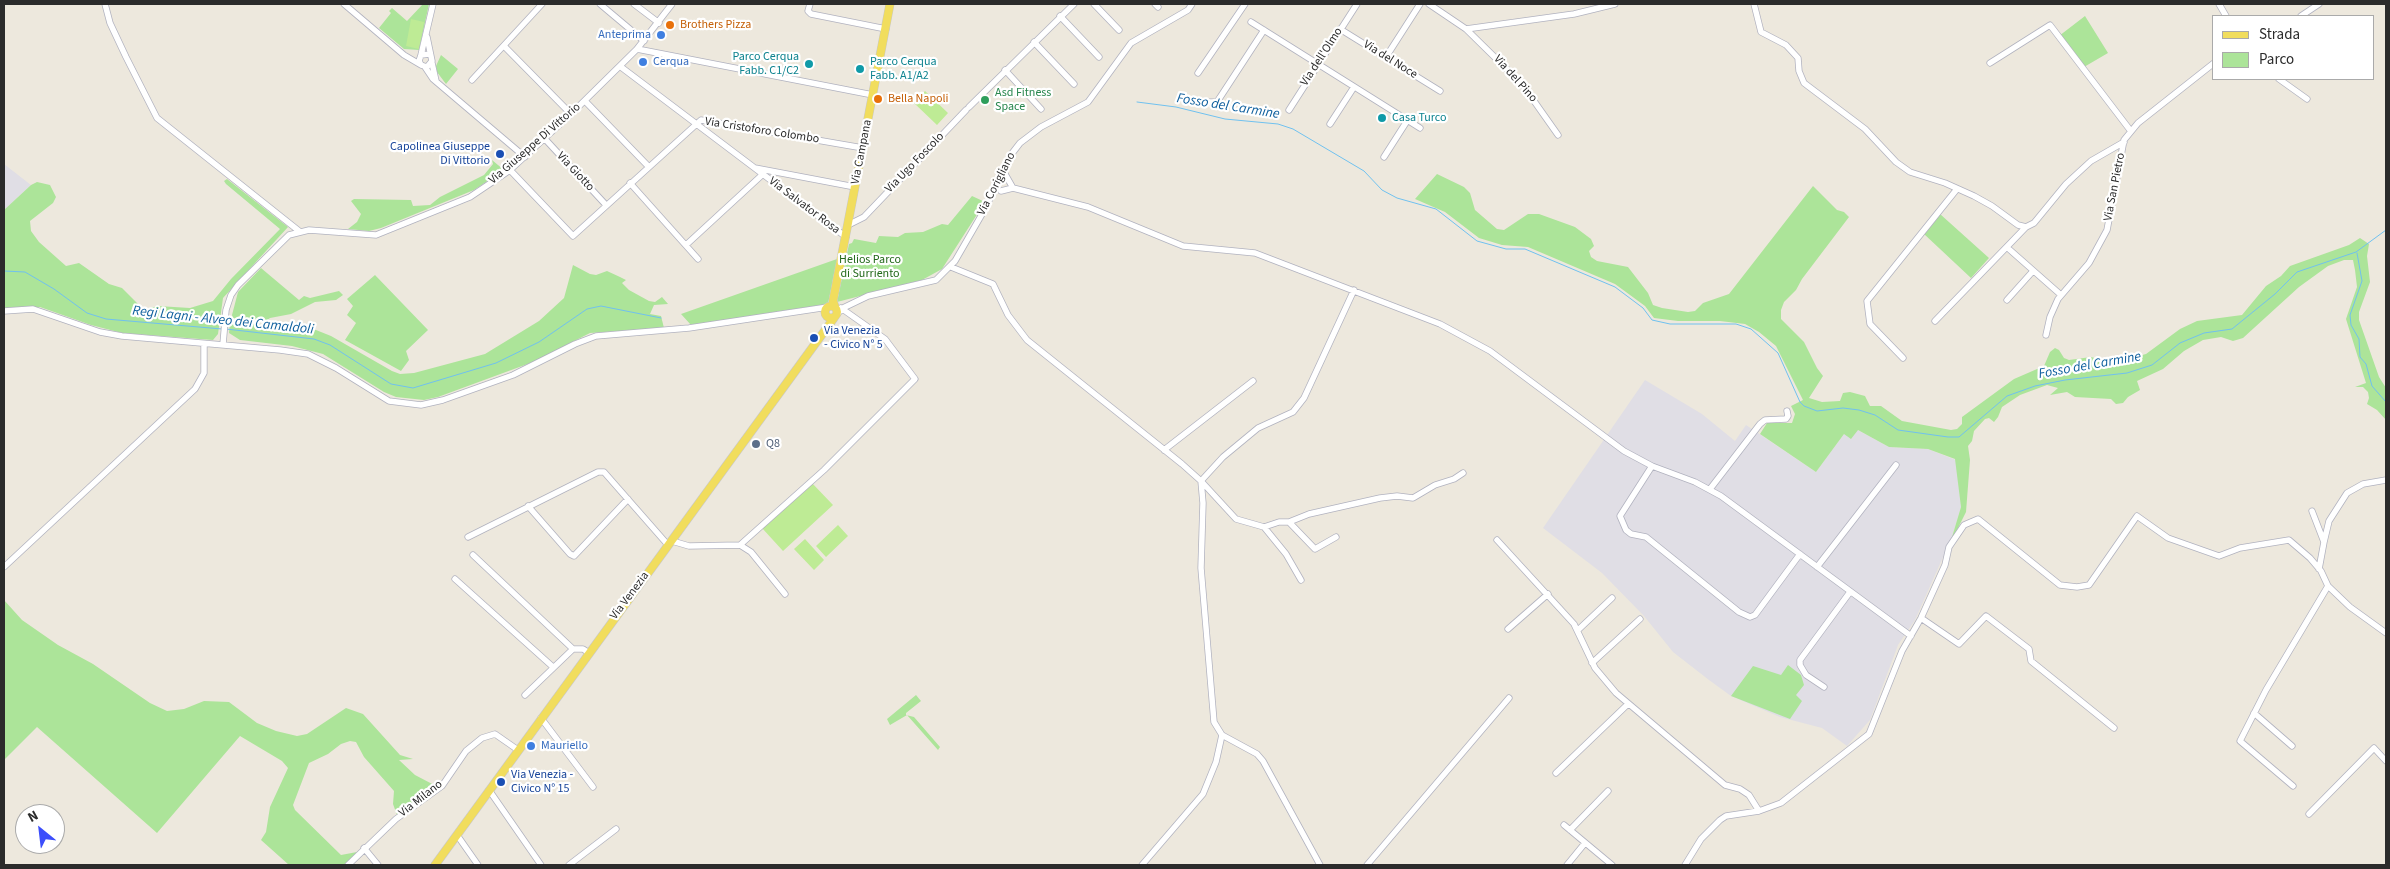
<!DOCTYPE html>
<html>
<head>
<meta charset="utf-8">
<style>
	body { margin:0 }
	#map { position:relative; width:2390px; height:869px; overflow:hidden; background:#ede8dd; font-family:"Source Sans 3",sans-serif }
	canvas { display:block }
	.frame { position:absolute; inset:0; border:5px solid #2b2b2b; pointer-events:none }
	.legend { position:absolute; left:2212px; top:15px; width:162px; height:65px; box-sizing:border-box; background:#fff; border:1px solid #aaa; margin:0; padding:6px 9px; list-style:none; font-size:15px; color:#2b2b2b }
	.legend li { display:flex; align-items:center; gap:10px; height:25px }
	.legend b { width:25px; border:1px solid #aaa }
	.north { position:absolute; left:15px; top:804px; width:50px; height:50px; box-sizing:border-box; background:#fff; border:1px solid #aaa; border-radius:50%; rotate:331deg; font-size:14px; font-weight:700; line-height:20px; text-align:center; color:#2b2b2b }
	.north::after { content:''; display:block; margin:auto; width:18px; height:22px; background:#3c4efb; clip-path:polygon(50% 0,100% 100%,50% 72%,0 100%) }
</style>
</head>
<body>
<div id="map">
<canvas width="2390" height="869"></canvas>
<div class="frame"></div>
<ul class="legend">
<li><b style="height:6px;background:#f1dd5d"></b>Strada</li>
<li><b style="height:14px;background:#ace499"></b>Parco</li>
</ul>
<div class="north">N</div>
</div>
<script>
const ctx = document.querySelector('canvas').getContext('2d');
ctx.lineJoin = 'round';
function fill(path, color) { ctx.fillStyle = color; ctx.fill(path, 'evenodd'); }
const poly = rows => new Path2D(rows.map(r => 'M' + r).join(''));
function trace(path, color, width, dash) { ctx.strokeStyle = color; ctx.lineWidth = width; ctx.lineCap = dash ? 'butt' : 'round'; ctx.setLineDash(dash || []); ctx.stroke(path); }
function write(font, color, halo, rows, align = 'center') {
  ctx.font = font + ' "Source Sans 3",sans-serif'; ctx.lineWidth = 4.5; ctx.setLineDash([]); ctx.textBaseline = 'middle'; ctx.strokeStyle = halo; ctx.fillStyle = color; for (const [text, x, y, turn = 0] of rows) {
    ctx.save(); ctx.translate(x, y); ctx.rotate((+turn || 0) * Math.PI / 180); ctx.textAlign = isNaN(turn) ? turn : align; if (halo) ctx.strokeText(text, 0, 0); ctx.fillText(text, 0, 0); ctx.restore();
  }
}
fill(poly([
	[4,164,31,185,4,210],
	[1645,380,1702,414,1735,441,1746,425,1816,472,1844,434,1858,430,1889,447,1928,449,1956,460,1961,507,1952,537,1915,620,1898,645,1870,720,1847,746,1822,728,1780,717,1731,696,1709,680,1673,652,1644,616,1602,573,1543,528]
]), '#e0dee5');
fill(poly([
	[423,4,429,4,419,50,404,49,379,28,391,13,389,11,392,8,407,21],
	[2085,16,2108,53,2084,67,2059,36],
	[441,55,458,69,446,84,437,72,436,66],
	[492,160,504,170,474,190,381,228,369,231,348,229,357,222,361,214,351,201,354,199,411,200,413,206,430,205,440,197,484,175,493,164],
	[1437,174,1464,187,1470,193,1475,210,1497,229,1504,230,1528,214,1539,214,1575,227,1591,239,1594,246,1589,251,1591,257,1597,261,1628,267,1648,293,1653,305,1662,308,1688,312,1695,311,1703,303,1729,294,1813,186,1837,210,1844,212,1849,217,1802,279,1796,290,1784,302,1781,310,1781,319,1804,342,1817,368,1823,376,1809,398,1822,402,1840,401,1843,393,1850,392,1865,396,1870,406,1881,406,1902,421,1951,430,1957,429,1962,424,1962,417,2014,379,2044,366,2050,352,2055,348,2059,350,2064,358,2069,360,2091,357,2112,363,2146,354,2180,329,2197,321,2242,315,2266,286,2281,276,2290,266,2349,245,2360,238,2369,244,2367,256,2370,282,2359,312,2359,320,2379,377,2386,388,2386,420,2377,410,2367,404,2369,398,2368,392,2363,387,2355,387,2366,383,2346,319,2357,287,2355,270,2353,260,2344,260,2328,266,2299,287,2243,338,2233,341,2221,337,2203,340,2184,351,2163,369,2137,381,2140,390,2128,397,2123,403,2116,404,2111,399,2075,397,2067,392,2050,395,2058,388,2047,385,2020,395,2002,407,1998,417,1994,422,1989,418,1985,419,1974,431,1972,441,1968,446,1970,460,1966,512,1955,534,1952,537,1961,507,1955,459,1928,449,1889,447,1858,430,1851,439,1844,434,1816,472,1760,434,1767,423,1792,423,1795,414,1791,406,1803,400,1776,346,1759,332,1745,324,1720,321,1678,321,1654,318,1645,306,1615,284,1528,247,1502,245,1479,238,1445,212,1415,199],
	[227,179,288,227,223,298,218,334,213,340,122,333,91,325,40,307,4,308,4,210,31,185,37,182,50,185,56,197,53,203,30,221,31,231,39,242,66,266,79,263,109,284,122,288,141,307,146,309,158,306,190,308,213,301,231,279,280,229,226,184,224,181],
	[972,196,985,202,942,269,922,280,837,302,849,244,852,243,854,239,876,243,879,236,898,237,905,233,923,232,942,224,948,225],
	[1940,214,1989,258,1971,278,1924,234],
	[837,259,828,304,691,325,681,314],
	[573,265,590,274,596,275,607,271,620,277,626,280,622,283,629,290,649,301,655,302,662,297,668,304,654,305,650,314,661,316,664,328,590,333,533,362,438,397,424,400,396,397,384,392,323,354,292,346,240,340,229,333,230,322,316,330,331,336,392,371,400,374,414,373,485,354,539,321,564,298],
	[261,268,299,300,304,296,310,298,339,291,343,295,336,300,315,302,291,314,270,318,266,321,233,318,232,315,238,292],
	[375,275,428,330,406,351,409,360,401,371,345,340,356,323,347,315,353,306,347,299],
	[4,600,22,620,58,645,93,664,150,703,167,711,184,709,204,701,229,702,257,723,276,731,297,736,307,734,346,708,363,714,400,755,413,759,399,760,415,775,438,787,397,815,393,804,394,791,364,757,356,742,350,741,341,744,328,754,309,763,293,805,295,810,341,855,357,852,345,865,289,865,261,840,266,832,270,807,288,768,282,761,240,736,157,833,37,727,4,760],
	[1788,665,1801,675,1804,685,1796,695,1802,701,1790,719,1731,696,1753,666,1781,675],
	[916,695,921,701,906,713,906,715,914,717,940,747,938,750,907,715,890,725,887,719]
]), '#ace499');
fill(poly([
	[411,19,424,22,419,49,406,46],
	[925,91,948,113,937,125,914,103],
	[811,482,833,505,783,551,762,528],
	[838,525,848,536,826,557,816,546],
	[805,539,824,560,814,570,794,549]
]), '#beeb95');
trace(poly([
	[1137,102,1176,107,1225,119,1278,124,1293,129,1364,171,1382,190,1397,198,1436,209,1477,241,1506,249,1525,249,1615,287,1643,308,1652,320,1670,324,1736,324,1751,329,1778,353,1800,402,1804,406,1817,411,1843,408,1859,410,1875,415,1898,430,1948,437,1959,437,2007,396,2035,386,2065,380,2127,373,2152,365,2180,343,2204,333,2232,329,2275,294,2297,272,2356,252,2386,230],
	[2357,253,2362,281,2350,315,2351,325,2359,339,2360,357,2366,364,2372,386,2386,402],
	[4,271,25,272,54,289,87,313,106,319,222,329],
	[226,329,314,339,330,345,391,384,413,388,496,363,539,342,587,309,601,306,661,318]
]), '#70c1ef', 1);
const minor = poly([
	[105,4,110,23,126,57,157,118,299,231],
	[344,4,404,55,421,65],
	[600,4,644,41],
	[634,4,659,23],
	[810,4,808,11,811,14,886,29],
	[1094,4,1119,30],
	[1155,4,1158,7],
	[1429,4,1466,29,1574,14,1615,4],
	[1754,4,1761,32,1786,45,1798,58,1799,71,1804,83,1865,129,1896,162,1910,172,1945,183,1974,196,1992,206,2018,225,2026,227,2034,223,2066,184,2091,161,2124,142],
	[2219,4,2226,16],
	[1060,16,1099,57],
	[2301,16,2319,4],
	[1251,22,1420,128],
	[1340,29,1440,91],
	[1466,29,1522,84,1558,135],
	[427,37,432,61,427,67,421,65,419,61,421,55,430,54],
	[1034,42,1074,84],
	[504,46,571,114],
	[637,49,873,95],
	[421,55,433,4],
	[1386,57,1420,4],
	[432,63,436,81],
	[1990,63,2050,25,2130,130],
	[425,67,433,79,525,157],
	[621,67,846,237],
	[1005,70,1041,109],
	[1198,73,1245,4],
	[2279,79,2307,99],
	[472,80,542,4],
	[585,101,648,166],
	[1208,102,1217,102,1264,30],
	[969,107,1074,4],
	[1289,110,1357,4],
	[1330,124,1354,87],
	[545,139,606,205],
	[1384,157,1407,121],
	[755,168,855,187],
	[510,170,573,236,701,120,863,148],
	[1005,174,1013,188],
	[630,183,698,259],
	[1001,191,1013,188,1088,207,1183,246,1255,253,1440,324,1490,351,1624,451,1652,466],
	[848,225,864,217,966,110],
	[686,245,762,175],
	[2010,250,2061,295],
	[951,267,993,284,1008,315,1027,340,1182,464,1201,481,1203,503,1201,568,1214,722,1222,735,1257,754,1263,761,1320,865],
	[2007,300,2033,271],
	[4,311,33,309,100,332,122,336,280,350,308,354,336,368,389,401,421,405,443,400,513,375,575,344,596,336,689,328,828,307],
	[837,314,843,308,868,296,936,280,955,261,985,209,1010,156,1020,143,1041,127,1088,102,1131,43,1188,10,1192,4],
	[1935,321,2026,227],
	[2046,335,2050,317,2058,299,2089,263,2107,230,2124,140,2138,123,2214,63],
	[223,344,226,310,231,295,238,285,289,235,309,230,376,235,470,197,510,170,571,114,637,49,672,4],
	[1903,358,1870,324,1867,301,1957,189],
	[1164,450,1253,381],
	[1710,489,1760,424,1765,420,1786,419,1788,416,1787,411],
	[528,506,570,554,574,556,628,499],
	[2312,511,2324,542,2319,569],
	[1289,522,1309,514,1380,498,1397,496,1413,498,1435,485,1454,479,1463,473],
	[1264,527,1279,522,1289,522,1315,549,1336,537],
	[468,537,598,472,604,472,668,545],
	[1497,540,1574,624,1595,668,1616,693,1725,785,1740,789,1749,795,1759,811],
	[672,541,689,546,740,545,751,552,785,594],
	[2324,542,2329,521,2347,493,2363,484,2386,480],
	[740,545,824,470,915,379,885,339,841,308],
	[1800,554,1755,615,1750,617,1739,612,1646,537,1631,534,1626,530,1620,516,1652,466,1695,482,1721,496,1911,636],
	[473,555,573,649],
	[4,567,195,389,204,373,204,346],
	[1817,567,1896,465],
	[455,579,553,667],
	[1301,580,1286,554,1264,527,1236,519,1201,481,1223,457,1258,428,1293,412,1304,398,1354,290],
	[1921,618,1959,644,1986,616,2029,649,2031,661,2114,728],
	[1508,629,1548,594],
	[1578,630,1612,598],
	[1592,663,1640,619],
	[1824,687,1806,675,1800,665,1800,660,1850,592],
	[525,695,573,649,583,649,589,653],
	[2254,713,2292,746],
	[541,718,593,787],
	[1556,773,1628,704],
	[2293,786,2240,741,2266,690,2328,586],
	[489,790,541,865],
	[2309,814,2374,748,2386,761],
	[1564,825,1612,865],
	[1570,830,1608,791],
	[457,835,478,865],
	[364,848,378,865],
	[348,865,396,819,442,786,466,751,482,738,495,734,518,750],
	[569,865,616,829],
	[1142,865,1203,794,1216,762,1222,735],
	[1367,865,1509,698],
	[1567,865,1585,843],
	[1685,865,1701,839,1720,820,1726,816,1759,811,1781,803,1869,734,1902,651,1921,618,1945,565,1949,547,1964,525,1978,519,2060,585,2077,587,2089,585,2137,516,2168,538,2219,556,2240,548,2289,540,2310,558,2321,571,2328,586,2350,607,2386,633]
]);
const major = poly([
	'825 312a6 6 0 1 1 12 0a6 6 0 1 1-12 0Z',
	[835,307,833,301,890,4],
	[435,865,834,318]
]);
trace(minor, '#b1b2bf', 7);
trace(major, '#c8c8c8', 9);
trace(minor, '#fff', 5.5);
trace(major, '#f1dd5d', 8);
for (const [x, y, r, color] of [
	[670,25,5,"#e8710a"],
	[661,35,5,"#3f7fe0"],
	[643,62,5,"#3f7fe0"],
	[809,64,5,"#0f9aa8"],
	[860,69,5,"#0f9aa8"],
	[878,99,5,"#e8710a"],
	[985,100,5,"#2e9e5b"],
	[1382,118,5,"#0f9aa8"],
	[500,154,5,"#1a4fb4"],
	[814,338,5,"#1a4fb4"],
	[756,444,5,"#5c6f8a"],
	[531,746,5,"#3f7fe0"],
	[501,782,5,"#1a4fb4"]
]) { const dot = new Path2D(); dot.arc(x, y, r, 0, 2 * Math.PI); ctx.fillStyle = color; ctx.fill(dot); trace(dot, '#fff', 2); }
write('12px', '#c56008', '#fff', [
	["Brothers Pizza",680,25],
	["Bella Napoli",888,99]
], 'left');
write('12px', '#366cbe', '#fff', [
	["Anteprima",651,35,"right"],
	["Cerqua",653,62],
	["Mauriello",541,746]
], 'left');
write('12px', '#0d838f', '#fff', [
	["Parco Cerqua",799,57,"right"],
	["Fabb. C1/C2",799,71,"right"],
	["Parco Cerqua",870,62],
	["Fabb. A1/A2",870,76],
	["Casa Turco",1392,118]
], 'left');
write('12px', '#2b2b2b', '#fff', [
	["Via dell'Olmo",1322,57,-57],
	["Via del Noce",1390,60,32],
	["Via del Pino",1515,79,48],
	["Via Cristoforo Colombo",762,131,9],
	["Via Giuseppe Di Vittorio",535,144,-41],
	["Via Campana",862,152,-79],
	["Via Ugo Foscolo",915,163,-46],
	["Via Giotto",575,172,47],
	["Via Corigliano",997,184,-63],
	["Via San Pietro",2115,187,-79],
	["Via Salvator Rosa",804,206,37],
	["Via Venezia",630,596,-53],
	["Via Milano",421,799,-38]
]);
write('12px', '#27864d', '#fff', [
	["Asd Fitness",995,93],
	["Space",995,107]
], 'left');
write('12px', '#164399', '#fff', [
	["Capolinea Giuseppe",490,147,"right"],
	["Di Vittorio",490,161,"right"],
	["Via Venezia",824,331],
	["- Civico N° 5",824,345],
	["Via Venezia -",511,775],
	["Civico N° 15",511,789]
], 'left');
write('12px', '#23691a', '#fff', [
	["Helios Parco",870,260],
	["di Surriento",870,274]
]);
write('12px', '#4e5e75', '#fff', [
	["Q8",766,444]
], 'left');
write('italic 14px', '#0d5e9d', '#fff', [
	["Fosso del Carmine",1228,107,9],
	["Regi Lagni - Alveo dei Camaldoli",223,321,6],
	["Fosso del Carmine",2090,366,-10]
]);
</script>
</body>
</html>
